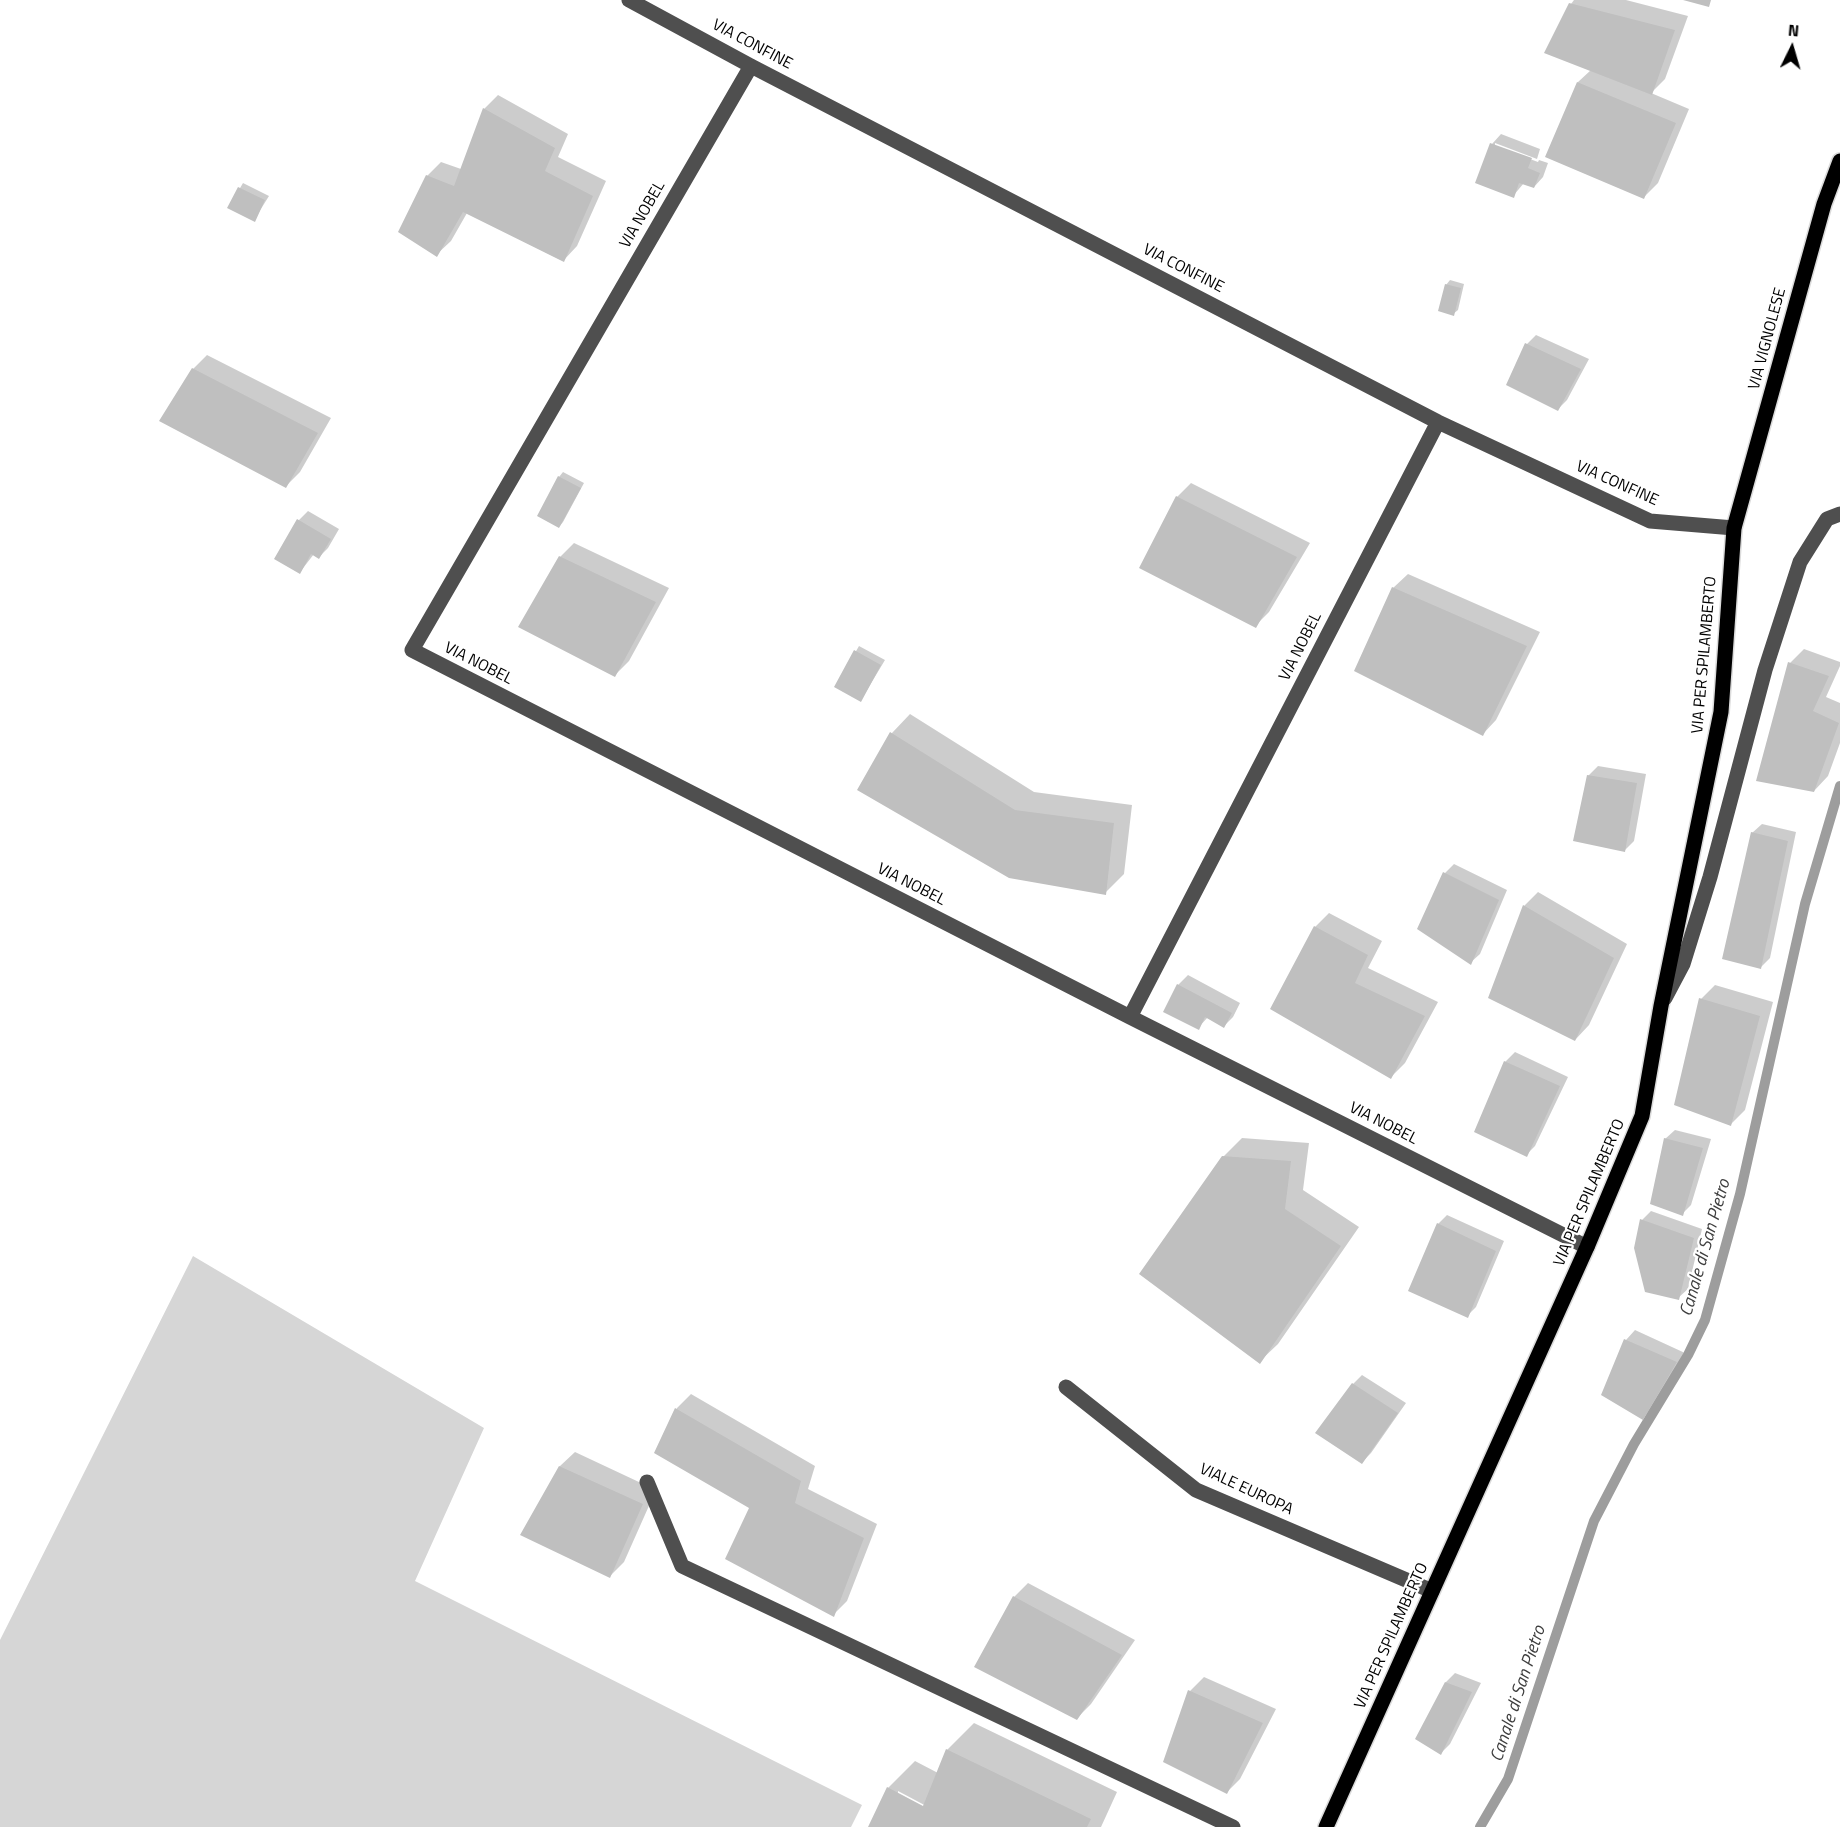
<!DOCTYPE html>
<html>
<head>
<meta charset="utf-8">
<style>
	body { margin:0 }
	#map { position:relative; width:1840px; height:1827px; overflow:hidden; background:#fff; font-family:"Titillium Web",sans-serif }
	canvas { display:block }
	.north { position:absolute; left:1762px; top:18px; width:60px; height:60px; -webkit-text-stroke:4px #fff; paint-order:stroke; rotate:5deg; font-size:16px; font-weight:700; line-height:24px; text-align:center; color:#000 }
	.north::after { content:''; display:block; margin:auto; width:21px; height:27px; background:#000; clip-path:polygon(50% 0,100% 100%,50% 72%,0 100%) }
</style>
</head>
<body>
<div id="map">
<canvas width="1840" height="1827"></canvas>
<div class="north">N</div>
</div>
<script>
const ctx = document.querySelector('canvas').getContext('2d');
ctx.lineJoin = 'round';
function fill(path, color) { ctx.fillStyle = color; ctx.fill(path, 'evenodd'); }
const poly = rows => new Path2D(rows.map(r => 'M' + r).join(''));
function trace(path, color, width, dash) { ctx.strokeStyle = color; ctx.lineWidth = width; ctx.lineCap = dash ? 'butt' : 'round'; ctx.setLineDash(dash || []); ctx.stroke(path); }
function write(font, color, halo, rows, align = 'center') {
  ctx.font = font + ' "Titillium Web",sans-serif'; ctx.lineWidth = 4.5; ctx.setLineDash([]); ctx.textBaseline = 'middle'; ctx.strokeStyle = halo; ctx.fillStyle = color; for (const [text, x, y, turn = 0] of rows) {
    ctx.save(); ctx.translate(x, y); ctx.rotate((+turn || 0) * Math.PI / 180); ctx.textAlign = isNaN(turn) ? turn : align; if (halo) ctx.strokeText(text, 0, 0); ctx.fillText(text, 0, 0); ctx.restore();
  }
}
fill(poly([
	[193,1256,484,1428,415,1581,862,1805,851,1827,0,1827,0,1640]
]), '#d6d6d6');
fill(poly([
	[1574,0,1626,0,1688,16,1665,79,1651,93,1689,109,1658,183,1644,197,1547,156,1578,82,1591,70,1571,4],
	[498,95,568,134,558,157,606,181,577,246,563,261,467,213,451,241,436,255,427,176,441,162,461,169,484,109],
	[1501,134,1540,149,1537,159,1495,143,1495,146,1538,162,1539,160,1548,163,1543,177,1534,187,1524,183,1513,196,1477,182,1492,144],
	[243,183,269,196,254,220,229,207],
	[1450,280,1464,284,1458,310,1453,314,1446,285],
	[1536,335,1589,359,1567,400,1558,409,1508,385,1527,344],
	[207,355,331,418,300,472,286,486,193,369],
	[563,472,584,483,563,522,559,527,559,477],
	[1191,483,1310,543,1269,612,1255,626,1177,497],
	[308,511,339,529,328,548,319,557,314,554,300,572,299,520],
	[574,543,669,588,629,661,615,675,560,557],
	[1408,574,1540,632,1496,720,1482,735,1393,588],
	[859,646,885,660,861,700,836,686],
	[1804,649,1840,662,1840,666,1826,697,1840,703,1840,743,1828,776,1814,791,1790,663],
	[910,714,1034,792,1132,805,1124,874,1105,893,859,789,892,733],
	[1598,766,1646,774,1634,841,1625,850,1588,776],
	[1762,824,1796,832,1770,958,1761,967,1752,833],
	[1454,864,1507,890,1480,954,1470,963,1445,873],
	[1538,892,1627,944,1589,1025,1575,1040,1524,906],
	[1329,913,1382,941,1368,968,1438,1002,1405,1063,1391,1077,1315,927],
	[1188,975,1240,1003,1233,1017,1224,1026,1208,1017,1198,1028,1165,1011,1178,985],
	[1715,985,1773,1002,1745,1110,1731,1124,1701,999],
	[1515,1052,1568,1077,1535,1146,1526,1155,1505,1062],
	[1675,1130,1711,1139,1691,1205,1682,1214,1665,1139],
	[1242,1138,1309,1143,1303,1190,1359,1227,1278,1344,1259,1362,1223,1157],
	[1651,1211,1702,1229,1688,1289,1678,1298,1642,1220],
	[1447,1215,1504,1241,1476,1307,1467,1316,1438,1224],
	[1635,1330,1685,1353,1652,1409,1643,1418,1626,1340],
	[1362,1375,1406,1403,1371,1453,1362,1462,1353,1384],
	[691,1394,815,1466,808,1489,877,1524,847,1601,833,1615,751,1508,656,1452,677,1408],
	[575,1452,656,1490,624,1562,610,1576,522,1534,560,1466],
	[1028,1583,1135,1640,1091,1704,1076,1719,1014,1597],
	[1455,1673,1481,1683,1450,1744,1441,1753,1446,1682],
	[1204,1677,1276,1709,1240,1779,1226,1793,1190,1691],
	[974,1723,1117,1792,1101,1827,870,1827,888,1788,915,1761,938,1773,947,1750],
	[898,1791,930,1808,929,1810,898,1794]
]), '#0003');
trace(poly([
	[1480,1827,1508,1779,1594,1521,1634,1444,1688,1355,1705,1320,1740,1194,1805,904,1840,786]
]), '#9d9d9d', 10);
fill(poly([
	[1683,0,1711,0,1709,7],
	[1569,3,1675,30,1652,95,1544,53],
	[1577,82,1676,123,1644,199,1545,157],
	[483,108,555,148,545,171,593,196,564,262,463,212,437,257,398,232,426,175,454,186],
	[1490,143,1532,158,1528,168,1540,173,1534,188,1519,183,1514,198,1475,183],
	[238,187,265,200,255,222,227,208],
	[1445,284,1461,288,1454,316,1438,311],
	[1525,343,1581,369,1558,411,1506,385],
	[192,368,318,433,286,488,159,421],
	[558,476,581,488,559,528,537,516],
	[1176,496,1297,557,1256,628,1139,568],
	[297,519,331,539,319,559,311,554,300,574,274,559],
	[559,556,656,602,615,677,518,627],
	[1392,587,1527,646,1483,736,1354,671],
	[854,650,881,665,861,702,834,687],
	[1788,662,1829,676,1813,711,1839,723,1814,792,1756,781],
	[890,732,1015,810,1114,823,1106,895,1009,878,857,790],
	[1587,775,1637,783,1625,852,1573,841],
	[1751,832,1788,841,1761,969,1722,959],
	[1443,872,1499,900,1471,965,1417,929],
	[1523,905,1614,958,1575,1041,1488,998],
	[1314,926,1368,955,1355,983,1425,1016,1391,1079,1270,1009],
	[1177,984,1232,1013,1224,1028,1205,1017,1199,1030,1163,1012],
	[1699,998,1760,1016,1731,1126,1674,1105],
	[1504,1061,1560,1086,1527,1157,1474,1132],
	[1664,1138,1703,1148,1683,1216,1650,1204],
	[1222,1156,1291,1161,1285,1209,1341,1246,1260,1364,1139,1274],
	[1640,1219,1694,1238,1679,1300,1645,1292,1634,1248],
	[1437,1223,1496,1251,1468,1318,1408,1291],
	[1624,1339,1677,1362,1643,1420,1601,1395],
	[1352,1383,1398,1413,1362,1464,1315,1433],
	[675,1408,801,1481,795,1503,864,1538,834,1617,725,1559,749,1508,654,1453],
	[559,1466,643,1504,610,1578,520,1535],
	[1013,1596,1122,1655,1077,1720,974,1667],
	[1445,1682,1472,1692,1441,1755,1415,1739],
	[1188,1690,1263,1723,1227,1794,1163,1762],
	[946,1749,1091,1819,1087,1827,868,1827,887,1787,923,1806]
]), '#bfbfbf');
const major = poly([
	[1326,1827,1587,1247,1642,1116,1661,1006,1721,712,1734,528,1824,204,1840,161]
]);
trace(major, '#dbdbdb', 18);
trace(poly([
	[629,0,751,66,1438,422,1650,521,1734,528],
	[751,66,412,650,1130,1017,1587,1247],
	[1665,998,1683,964,1710,877,1765,670,1800,562,1827,519,1840,514],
	[1130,1017,1438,422],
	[1066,1387,1196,1490,1432,1591],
	[647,1482,682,1566,1233,1827]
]), '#4f4f4f', 15);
trace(major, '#000', 15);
write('16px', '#000', '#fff', [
	["VIA CONFINE",752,45,28],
	["VIA NOBEL",643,215,-60],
	["VIA CONFINE",1183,269,27],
	["VIA VIGNOLESE",1768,339,-75],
	["VIA CONFINE",1617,484,24],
	["VIA NOBEL",1301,647,-63],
	["VIA PER SPILAMBERTO",1705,655,-85],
	["VIA NOBEL",478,664,27],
	["VIA NOBEL",911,885,27],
	["VIA NOBEL",1383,1124,27],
	["VIA PER SPILAMBERTO",1590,1193,-67],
	["VIALE EUROPA",1246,1490,25],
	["VIA PER SPILAMBERTO",1392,1636,-66]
]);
write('italic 18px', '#3e3e3e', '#fff', [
	["Canale di San Pietro",1706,1248,-74],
	["Canale di San Pietro",1519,1694,-72]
]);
</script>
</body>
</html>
